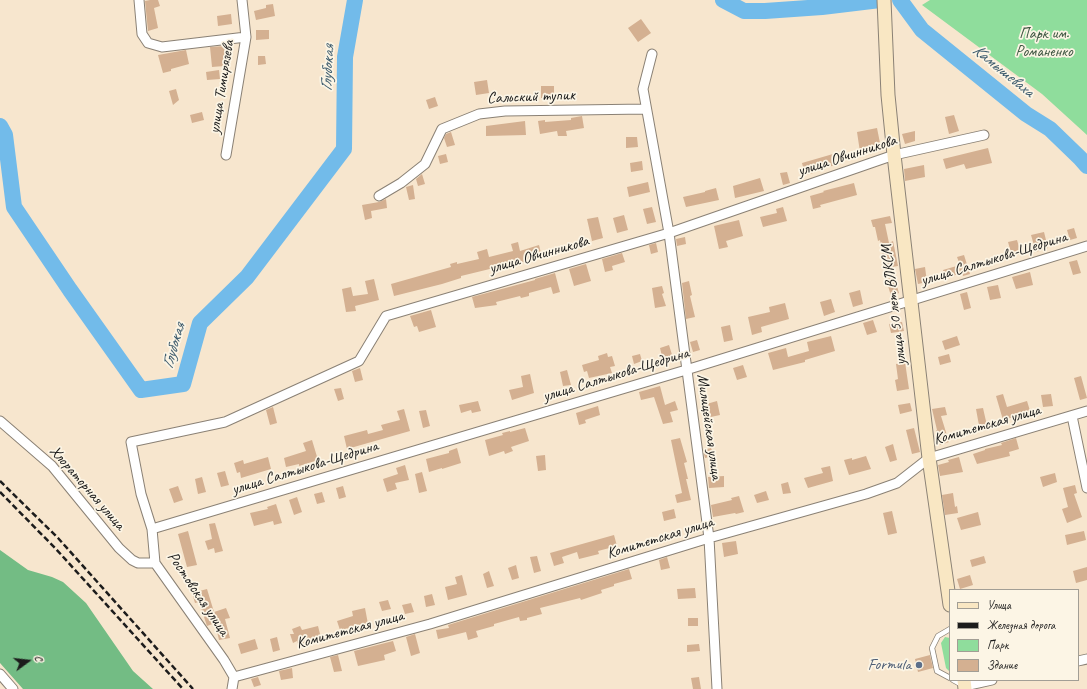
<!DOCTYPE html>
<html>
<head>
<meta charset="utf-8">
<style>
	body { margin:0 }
	#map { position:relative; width:1087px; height:689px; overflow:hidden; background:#f7e6ce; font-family:Caveat,sans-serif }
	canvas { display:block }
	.legend { position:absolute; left:949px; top:589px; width:130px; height:92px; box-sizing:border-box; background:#fcf5e5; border:1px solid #a29e95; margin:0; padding:5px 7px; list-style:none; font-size:12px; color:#1c1c1c }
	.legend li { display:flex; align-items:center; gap:8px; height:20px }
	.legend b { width:20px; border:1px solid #a29e95 }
	.north { position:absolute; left:8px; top:641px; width:40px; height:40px; -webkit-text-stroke:3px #fcf5e5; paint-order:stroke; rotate:75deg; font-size:11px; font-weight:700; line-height:16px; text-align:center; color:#1c1c1c }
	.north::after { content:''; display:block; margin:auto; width:14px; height:18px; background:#1c1c1c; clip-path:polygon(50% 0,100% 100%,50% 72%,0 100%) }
</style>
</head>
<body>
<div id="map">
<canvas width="1087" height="689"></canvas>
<ul class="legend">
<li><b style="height:5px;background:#f9e7c3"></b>Улица</li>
<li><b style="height:5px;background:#1c1c1c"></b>Железная дорога</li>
<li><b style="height:11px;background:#8fdd9c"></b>Парк</li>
<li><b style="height:11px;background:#d4b091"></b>Здание</li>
</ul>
<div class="north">С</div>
</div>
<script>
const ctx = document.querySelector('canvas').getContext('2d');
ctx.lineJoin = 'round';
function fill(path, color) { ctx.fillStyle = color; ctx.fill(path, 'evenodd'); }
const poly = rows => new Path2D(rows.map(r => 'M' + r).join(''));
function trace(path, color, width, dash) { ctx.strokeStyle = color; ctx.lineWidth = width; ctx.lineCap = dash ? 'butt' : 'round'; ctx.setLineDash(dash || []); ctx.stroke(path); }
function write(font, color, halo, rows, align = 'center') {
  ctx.font = font + ' Caveat,sans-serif'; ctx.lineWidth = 3.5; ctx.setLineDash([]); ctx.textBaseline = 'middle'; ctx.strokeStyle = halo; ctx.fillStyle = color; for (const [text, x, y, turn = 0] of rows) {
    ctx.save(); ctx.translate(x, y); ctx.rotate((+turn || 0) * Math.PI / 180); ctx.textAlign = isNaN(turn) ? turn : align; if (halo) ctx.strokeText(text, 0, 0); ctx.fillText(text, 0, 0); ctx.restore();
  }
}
fill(poly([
	[930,0,1087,0,1087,135,1042,94,922,5],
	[945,637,950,638,950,672,946,668,941,643]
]), '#8fdd9c');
fill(poly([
	[0,550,28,570,52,577,63,582,86,603,133,671,153,689,23,689,0,663]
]), '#73bc84');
trace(poly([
	[723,0,744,11,765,11,822,7,880,0],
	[900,0,922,30,1026,114,1050,129,1080,158,1087,166],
	[0,126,5,135,14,207,70,290,141,390,183,384,200,323,247,277,344,149,345,57,355,0]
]), '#72bbea', 16);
fill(poly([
	[150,0,158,0,160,6,154,8,158,28,148,31,145,1],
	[273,4,275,16,256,20,254,11,266,8,266,5],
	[231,14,232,24,218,26,217,16],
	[641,19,651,33,638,42,628,28],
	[256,30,269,30,269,39,256,40],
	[225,46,224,66,212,67,210,47],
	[186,50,189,64,171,69,171,71,163,73,158,55],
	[258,56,265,56,266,64,258,65],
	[219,70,220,79,207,80,206,72],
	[487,80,489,93,476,95,474,82],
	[541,86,554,86,554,98,541,98],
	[176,89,179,100,173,105,169,91],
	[435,97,438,106,429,109,426,100],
	[202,112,204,120,192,123,190,115],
	[954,115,959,131,949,134,945,117],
	[582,116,584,128,566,131,567,136,558,136,557,131,540,134,538,121,545,120,545,122,571,120,571,118],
	[525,121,526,135,486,136,486,126],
	[877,128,881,148,860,152,857,132],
	[915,131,915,141,905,144,902,134],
	[451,132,455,145,447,147,444,138,446,134],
	[626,137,637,137,638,147,626,148],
	[988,148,992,163,966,169,964,164,946,169,943,159],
	[446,154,448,162,440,164,438,156],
	[833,154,836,165,812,171,813,173,805,175,802,163],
	[642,161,643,170,631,172,630,163],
	[924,165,925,177,905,181,904,169],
	[787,172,790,183,783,185,780,173],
	[422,174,425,184,418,186,416,179],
	[760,178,764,191,735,198,733,186],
	[648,182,650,192,629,197,627,187],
	[854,183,857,195,820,205,821,207,813,209,810,196,824,192,823,191],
	[413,185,415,199,409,200,406,187],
	[716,188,719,200,686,207,683,197,705,192,705,191],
	[386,199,387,208,371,211,372,218,365,220,362,205,379,202],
	[652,207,656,222,647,224,643,209],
	[783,207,787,221,763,227,760,217,777,213,776,209],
	[624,215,628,230,617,233,613,218],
	[890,216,892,223,885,224,889,243,893,241,898,266,885,268,880,240,878,241,875,227,873,227,871,220],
	[598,217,603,238,592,241,587,219],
	[739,220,743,236,726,241,728,247,719,249,714,226],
	[1074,228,1077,238,1070,240,1067,230],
	[1044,232,1048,248,1036,252,1031,235],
	[685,237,686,244,677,246,676,239],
	[1017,240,1021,254,1012,256,1008,242],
	[518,242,520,251,539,245,542,257,499,269,498,267,461,276,461,278,442,284,394,296,391,284,451,267,450,264,457,262,457,264,479,259,477,252,487,249,489,257,513,251,511,244],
	[656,243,658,252,651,254,649,245],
	[622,253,625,262,612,266,613,270,605,272,602,259],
	[964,255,970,274,963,276,962,273,945,278,943,270,960,265,957,257],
	[1077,260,1081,273,1073,275,1069,262],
	[586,264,591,281,574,286,569,269],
	[925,267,927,282,918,284,915,269],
	[1030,272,1033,285,1016,289,1012,277],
	[555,273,560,292,553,294,551,287,529,293,529,296,521,298,520,296,496,302,497,305,475,308,472,297,535,280,535,279],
	[894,277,899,293,891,296,886,279],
	[374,279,379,300,355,306,356,311,346,312,342,289,351,287,353,296,368,294,365,281],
	[689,281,692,295,690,296,695,317,686,319,682,283],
	[998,285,1001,298,990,300,987,287],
	[662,286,664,293,662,294,666,306,655,308,652,288],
	[860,290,863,304,853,307,849,293],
	[967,292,971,308,964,310,960,294],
	[831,299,835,312,824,316,820,302],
	[785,303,789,319,761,327,762,332,752,335,748,317,770,312,769,307],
	[431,310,436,327,419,332,417,326,414,327,410,316],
	[873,320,877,332,867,335,863,323],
	[902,322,904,331,891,333,889,324],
	[730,325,733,340,724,342,721,327],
	[831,336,835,351,805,360,805,362,773,370,768,353,786,348,788,357,809,351,807,342],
	[957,336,960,345,945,350,942,341],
	[697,340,700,350,693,352,690,342],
	[669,345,673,358,663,360,660,348],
	[607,353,608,357,612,356,615,366,610,367,612,373,589,378,587,371,584,372,582,365,599,360,598,356],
	[640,354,642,361,634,364,632,356],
	[949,354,951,362,940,365,938,357],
	[905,362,909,389,897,391,895,380,898,379,896,364],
	[743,365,747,377,737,380,733,368],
	[360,368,363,380,355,382,352,371],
	[567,370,571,385,563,386,560,372],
	[530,374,534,393,512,400,509,390,523,387,521,376],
	[1081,376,1087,398,1080,400,1074,378],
	[660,386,665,405,675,401,678,410,670,412,673,422,663,424,654,397,641,400,639,392],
	[341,388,344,399,338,401,334,389],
	[1003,394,1007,407,1027,401,1031,414,1022,417,1021,415,1003,420,996,396],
	[1051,394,1053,406,1043,407,1041,395],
	[478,401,481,411,472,413,471,410,461,413,459,405],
	[717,401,720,415,706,418,703,405],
	[910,403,912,411,900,414,898,405],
	[598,406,600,415,585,420,586,423,579,425,576,413],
	[273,407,277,423,270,425,266,410],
	[945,407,947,415,941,416,949,442,940,445,936,431,937,430,932,409],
	[983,408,988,430,980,431,976,409],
	[404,409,410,431,347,449,344,436,367,430,368,434,383,430,381,425,400,420,397,411],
	[426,410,430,426,423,428,419,411],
	[525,428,529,441,511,447,513,451,505,454,504,451,489,456,485,440,503,435,502,433,510,431,510,432],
	[914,428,920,452,912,454,906,430],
	[680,438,687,462,684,463,688,479,686,479,691,500,677,503,675,495,682,493,671,440],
	[1016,438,1019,449,1009,452,1010,456,977,464,973,454,985,450,985,449,1002,445,1001,443],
	[312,440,318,460,299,466,299,464,286,467,284,458,306,451,303,443],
	[893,444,897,460,890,462,885,447],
	[457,448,461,463,442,469,442,468,429,472,426,459,449,453,449,451],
	[711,448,714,456,705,458,703,450],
	[545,455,546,470,538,471,536,456],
	[866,456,871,469,849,475,844,460,852,458,852,460],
	[268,457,271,469,241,478,240,472,237,473,234,463,243,460,244,464],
	[959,457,963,472,940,476,938,465,949,462,948,460],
	[405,465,409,480,395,483,397,489,387,492,383,479,398,474,396,468],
	[830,466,833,481,808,488,804,478,823,473,821,468],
	[225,471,229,485,221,487,217,473],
	[422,472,427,491,419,493,415,474],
	[1055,473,1057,482,1043,487,1040,477],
	[724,476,724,487,709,488,708,477],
	[202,477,206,492,198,494,195,479],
	[788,482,791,493,783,494,781,484],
	[1075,485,1077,493,1074,494,1082,517,1067,523,1062,509,1068,507,1063,488],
	[178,486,183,500,174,503,169,489],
	[343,486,346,497,339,499,336,488],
	[766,491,769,500,757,503,754,495],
	[322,492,325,502,317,504,314,494],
	[953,493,955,507,957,506,958,513,945,515,942,495],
	[739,496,744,512,736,514,735,513,713,517,711,505,732,500,731,498],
	[297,497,302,512,294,515,289,500],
	[276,504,282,523,274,525,273,521,254,526,250,513,268,509,267,507],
	[674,509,676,518,664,521,662,512],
	[892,511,897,533,888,535,883,513],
	[978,512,981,525,961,530,957,518],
	[215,523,223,551,215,553,214,548,208,550,205,541,212,539,209,524],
	[188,531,197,565,187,567,178,534],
	[1084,531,1086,540,1067,545,1065,535],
	[614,535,617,546,598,551,599,554,579,559,577,552,562,557,564,563,554,566,550,553],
	[736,541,738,554,724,557,722,543],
	[537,556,541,571,534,573,530,557],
	[984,556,986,563,972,567,970,560],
	[667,557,670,568,661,570,659,560],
	[516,565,519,578,512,580,508,568],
	[1087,567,1087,580,1076,583,1073,571],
	[629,569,632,579,614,584,614,586,601,590,602,593,581,600,580,598,540,608,542,614,527,618,527,620,520,621,519,617,494,624,494,626,476,631,478,637,468,640,466,632,438,639,436,630,449,628,448,625],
	[489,571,494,586,487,588,483,574],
	[462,575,467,595,448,600,445,587,457,584,455,577],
	[970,575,973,585,960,589,957,579],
	[695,588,696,598,678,599,677,589],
	[207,589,214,612,226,608,230,618,225,619,230,638,219,640,215,623,207,626,199,602,195,603,192,593],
	[432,594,435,605,426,607,424,596],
	[388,600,391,609,382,611,379,602],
	[411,603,414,612,405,614,402,605],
	[365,608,368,624,340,630,337,621,353,616,352,611],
	[688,618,698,618,698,626,688,626],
	[300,626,302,630,318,626,321,638,298,645,297,641,293,643,290,634,294,634,292,629],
	[415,634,420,653,411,656,406,637],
	[277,637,280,650,273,652,270,639],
	[255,639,258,649,241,654,238,644],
	[393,641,396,651,384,655,385,660,358,666,354,651],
	[699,644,700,651,687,652,687,645],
	[338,655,342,671,334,672,330,657],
	[930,655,933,668,918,672,915,659],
	[292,668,293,678,281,680,279,671],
	[258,677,261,685,254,687,251,679],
	[699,677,701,689,693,689,691,678]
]), '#d4b091');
const service = poly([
	[950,629,938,636,932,648,937,671,950,678],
	[953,680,962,685]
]);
const minor = poly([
	[139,0,142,34,148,43,162,47,246,37],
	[652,54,643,89,669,233,709,538,717,689],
	[226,155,246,37,242,0],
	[379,196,401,183,425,164,442,129,479,114,505,111,646,109],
	[1072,416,1087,488],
	[0,421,52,466,119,548,132,560,138,563,155,563],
	[152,529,686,370,1087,246],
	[1078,661,1087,659],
	[0,674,13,689],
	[234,677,430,624,709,538,866,494,897,483,929,458,1087,411],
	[965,686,992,680],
	[232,689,234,677,224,660,155,563,152,529,141,494,131,442,225,422,359,361,386,316,669,233,894,155,984,135]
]);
const secondary = poly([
	[884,0,888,95,894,155,929,458,950,605],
	[964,680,965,689]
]);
trace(service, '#8a8175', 6);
trace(minor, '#8a8175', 11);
trace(secondary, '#8a8175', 15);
trace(service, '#fff', 4.5);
trace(minor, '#fff', 9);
trace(secondary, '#f9e7c3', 13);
trace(poly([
	[0,481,58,538,193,689],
	[0,492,56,549,183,689]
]), '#1c1c1c', 2.5, [6, 3]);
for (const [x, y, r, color] of [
	[919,665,4,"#5c6f8a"]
]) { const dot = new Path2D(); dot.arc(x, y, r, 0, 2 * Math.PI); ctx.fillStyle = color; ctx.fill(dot); trace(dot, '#fcf5e5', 1.5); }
write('16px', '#3e5642', '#fcf5e5', [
	["Парк им.",1044,34],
	["Романенко",1044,52]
]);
write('16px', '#1c1c1c', '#fcf5e5', [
	["улица Тимирязева",222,87,-81],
	["Сальский тупик",531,97,-2],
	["улица Овчинникова",847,156,-18],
	["улица Овчинникова",539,255,-16],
	["улица Салтыкова-Щедрина",994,259,-17],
	["улица 50 лет ВЛКСМ",894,305,-97],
	["улица Салтыкова-Щедрина",616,375,-17],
	["Комитетская улица",987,425,-16],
	["Милицейская улица",709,427,82],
	["улица Салтыкова-Щедрина",305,468,-17],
	["Хлораторная улица",87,488,49],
	["Комитетская улица",660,538,-17],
	["Ростовская улица",198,594,56],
	["Комитетская улица",350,630,-15]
]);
write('16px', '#4e5e75', '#fcf5e5', [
	["Formula",911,665]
], 'right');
write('italic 17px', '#3e5c6e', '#fcf5e5', [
	["Глубокая",328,68,-87],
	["Камышеваха",1003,71,39],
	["Глубокая",174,346,-74]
]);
</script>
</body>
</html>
